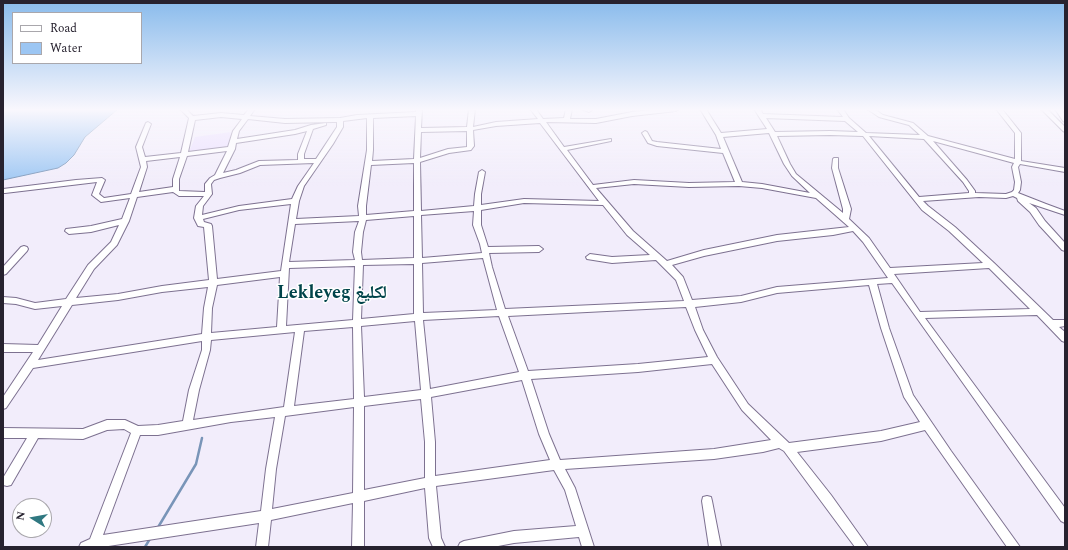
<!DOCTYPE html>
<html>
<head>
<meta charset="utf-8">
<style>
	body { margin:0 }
	#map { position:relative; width:1068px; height:550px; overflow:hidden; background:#f2edfb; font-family:Spectral,serif }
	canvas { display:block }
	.frame { position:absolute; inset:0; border:4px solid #27222f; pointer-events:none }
	.legend { position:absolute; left:12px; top:12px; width:130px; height:52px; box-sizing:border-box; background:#fff; border:1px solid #a9a7ac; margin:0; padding:5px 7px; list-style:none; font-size:12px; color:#27222f }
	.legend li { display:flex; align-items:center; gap:8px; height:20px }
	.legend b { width:20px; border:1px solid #a9a7ac }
	.north { position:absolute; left:12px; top:498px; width:40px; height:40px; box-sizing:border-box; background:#fff; border:1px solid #a9a7ac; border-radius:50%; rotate:281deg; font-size:11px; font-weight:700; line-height:16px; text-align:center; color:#27222f }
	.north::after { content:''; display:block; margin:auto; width:14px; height:18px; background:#307881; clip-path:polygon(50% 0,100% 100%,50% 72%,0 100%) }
</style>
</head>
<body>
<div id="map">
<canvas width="1068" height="550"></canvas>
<div class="frame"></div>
<ul class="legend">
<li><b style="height:5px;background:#fff"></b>Road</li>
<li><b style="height:11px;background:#9cc6f3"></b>Water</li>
</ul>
<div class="north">N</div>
</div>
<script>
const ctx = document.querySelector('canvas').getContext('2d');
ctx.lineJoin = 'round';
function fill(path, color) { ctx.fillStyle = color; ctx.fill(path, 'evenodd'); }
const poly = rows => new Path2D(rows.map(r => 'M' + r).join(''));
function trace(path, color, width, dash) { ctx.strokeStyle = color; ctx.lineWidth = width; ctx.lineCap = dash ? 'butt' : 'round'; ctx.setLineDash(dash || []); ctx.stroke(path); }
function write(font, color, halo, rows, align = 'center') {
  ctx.font = font + ' Spectral,"Noto Naskh Arabic",serif'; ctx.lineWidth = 3; ctx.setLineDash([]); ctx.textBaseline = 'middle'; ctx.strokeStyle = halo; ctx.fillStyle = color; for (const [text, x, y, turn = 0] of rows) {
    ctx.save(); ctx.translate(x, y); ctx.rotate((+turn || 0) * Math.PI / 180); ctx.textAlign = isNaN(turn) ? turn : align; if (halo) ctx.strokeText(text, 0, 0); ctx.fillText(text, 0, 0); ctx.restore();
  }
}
fill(poly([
	[231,132,228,149,189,152,195,137]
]), '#eaddff');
const water = poly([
	[3,109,118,109,85,137,74,155,66,163,58,168,3,180,3,109]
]);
fill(water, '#9cc6f3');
trace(water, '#7995b8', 1);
trace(poly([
	[157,529,196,464,202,438],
	[145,547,151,537]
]), '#7995b8', 2.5);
const minor = poly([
	[180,109,186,109,193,116,221,113,244,115,249,109,255,109,250,116,285,119,340,118,357,115,416,112,416,109,422,109,421,128,467,127,469,109,475,109,473,127,496,122,538,119,530,109,536,109,543,119,564,118,566,109,572,109,570,119,596,119,632,112,661,109,679,109,676,111,632,116,596,123,546,122,564,147,611,139,611,141,567,150,593,185,634,180,689,183,735,182,723,153,657,146,648,143,642,133,645,131,647,132,652,141,657,142,721,149,716,135,700,109,706,109,721,133,767,129,754,109,760,109,763,114,843,117,837,109,843,109,849,118,866,133,920,135,909,125,879,117,867,109,874,109,883,115,913,123,928,136,1015,159,1015,133,996,109,1002,109,1021,133,1021,161,1065,168,1065,172,1020,164,1018,167,1021,182,1020,190,1018,193,1046,204,1065,211,1065,215,1029,203,1036,208,1045,221,1065,243,1065,251,1062,250,1039,225,1030,212,1018,201,1017,198,1013,196,1006,198,979,197,923,201,928,206,955,227,994,263,1053,320,1065,320,1065,326,1059,327,1065,332,1065,342,1062,341,1037,315,925,318,1065,508,1065,523,1061,521,892,283,877,284,889,328,913,395,951,451,1020,547,1007,547,925,430,881,441,797,452,831,495,868,547,855,547,784,451,779,448,763,452,714,459,565,469,575,488,594,547,582,547,579,537,514,543,493,547,458,547,460,543,464,541,514,531,576,526,565,490,554,470,436,486,441,538,445,547,433,547,429,538,425,488,364,501,364,547,352,547,353,503,271,520,268,547,256,547,259,523,102,547,79,547,81,543,90,539,131,433,124,429,107,430,83,439,38,438,11,485,7,486,3,485,3,478,27,438,3,438,3,428,83,429,107,420,125,420,138,426,158,425,183,421,189,390,202,350,202,341,33,368,6,408,3,409,3,397,33,352,3,352,3,344,38,345,62,306,35,309,16,304,3,303,3,297,16,298,35,303,66,299,88,265,111,242,119,225,91,232,69,234,65,231,66,229,91,226,122,219,130,198,101,202,92,195,97,182,5,193,3,193,3,189,76,180,102,178,105,180,99,194,104,198,131,194,141,167,136,147,146,123,148,122,151,124,142,147,145,157,181,153,189,118,180,109],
	[416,116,414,159,372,161,373,150,373,118,416,116],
	[221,117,242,119,233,131,228,147,188,152,195,120,221,117],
	[367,118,367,150,358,206,359,216,296,219,299,201,304,186,333,144,343,127,343,121,367,118],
	[766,118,845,121,858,132,830,131,775,132,766,118],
	[248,119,285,123,333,122,337,122,337,127,316,159,304,159,304,154,313,129,326,125,326,123,311,125,295,130,237,139,239,131,248,119],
	[540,123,599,201,524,199,481,205,481,194,485,172,482,170,479,172,475,194,474,206,421,211,420,162,449,153,471,150,474,146,473,130,496,126,540,123],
	[307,131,298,154,298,160,259,161,236,170,223,173,235,149,236,143,295,134,307,131],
	[467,131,467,147,448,149,420,158,421,132,467,131],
	[769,133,784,164,792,176,810,193,762,184,742,182,723,137,769,133],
	[830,135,863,136,922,210,949,231,983,263,890,268,869,238,849,219,851,209,838,168,838,158,834,158,833,159,832,168,843,209,843,213,796,174,790,164,777,136,830,135],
	[869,136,924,139,963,182,969,191,969,193,919,197,869,136],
	[933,141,1014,163,1012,167,1015,182,1014,190,1012,192,1006,194,975,193,975,191,967,180,933,141],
	[227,151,215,175,210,178,205,184,205,192,179,191,179,179,187,156,227,151],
	[180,157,173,179,173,187,139,192,147,167,146,161,180,157],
	[314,163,298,186,292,199,239,206,202,215,203,206,212,194,211,184,214,180,220,178,240,173,260,165,314,163],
	[414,163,414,211,366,215,366,206,371,165,414,163],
	[634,184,689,187,739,186,762,188,816,198,849,227,777,235,704,250,667,261,633,231,596,188,634,184],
	[173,192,179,196,204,196,196,206,194,218,198,226,204,227,209,280,162,286,118,294,76,298,94,269,117,245,129,221,137,197,173,192],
	[524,203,603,205,627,235,650,255,612,257,590,254,586,257,587,259,612,263,656,260,676,280,684,301,505,309,492,267,489,253,539,252,543,249,539,246,488,247,481,225,481,210,524,203],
	[291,204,281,271,217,279,212,226,211,224,204,222,203,219,239,210,291,204],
	[474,211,473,225,480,244,482,253,422,258,421,215,474,211],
	[414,216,414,258,362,260,361,252,363,232,366,220,414,216],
	[359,221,355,232,353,252,355,260,289,262,295,224,359,221],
	[853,231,863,242,888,278,777,287,741,296,692,300,683,277,672,265,704,256,777,241,833,235,853,231],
	[483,258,497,310,423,313,422,263,483,258],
	[414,264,414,314,361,319,363,265,414,264],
	[355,266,353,320,286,326,289,268,355,266],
	[989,268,1030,309,920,312,894,274,989,268],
	[280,277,277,327,211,333,212,308,217,285,280,277],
	[869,285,881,328,904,397,920,422,881,431,789,443,748,404,717,357,703,330,695,307,741,302,777,293,869,285],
	[208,287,204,308,202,334,38,360,72,305,118,300,162,292,208,287],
	[686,307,695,330,708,357,638,364,528,371,508,316,686,307],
	[499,316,519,372,430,389,423,320,499,316],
	[415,321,421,390,364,397,361,326,415,321],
	[353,327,354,399,294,406,304,331,353,327],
	[295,332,284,407,193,420,199,390,210,350,211,340,295,332],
	[712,364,742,410,771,440,714,449,560,460,549,434,531,379,638,372,712,364],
	[522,380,539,434,550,460,435,476,435,442,431,397,522,380],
	[421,399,425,442,425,478,364,490,364,406,421,399],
	[354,407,353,493,272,509,276,469,285,416,354,407],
	[275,417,266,469,261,511,103,535,140,435,158,435,231,422,275,417],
	[581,109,591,109,592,110,589,112,581,109],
	[1041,109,1047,109,1065,127,1065,132,1063,131,1041,109],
	[1055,109,1061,109,1065,115,1065,122,1063,121,1055,109],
	[24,246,27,247,28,249,27,251,6,274,3,275,3,267,21,247,24,246],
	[707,496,711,497,712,501,721,547,709,547,702,501,703,497,707,496]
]);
trace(minor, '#7d7190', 2);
fill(minor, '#fff');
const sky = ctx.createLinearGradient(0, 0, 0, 186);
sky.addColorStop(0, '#89bbec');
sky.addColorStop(0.59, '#f9f7fd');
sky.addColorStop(1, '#f9f7fd00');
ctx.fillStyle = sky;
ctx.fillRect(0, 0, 1068, 186);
write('bold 18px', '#00444a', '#fff', [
	["Lekleyeg لكليغ",332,294]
]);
</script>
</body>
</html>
